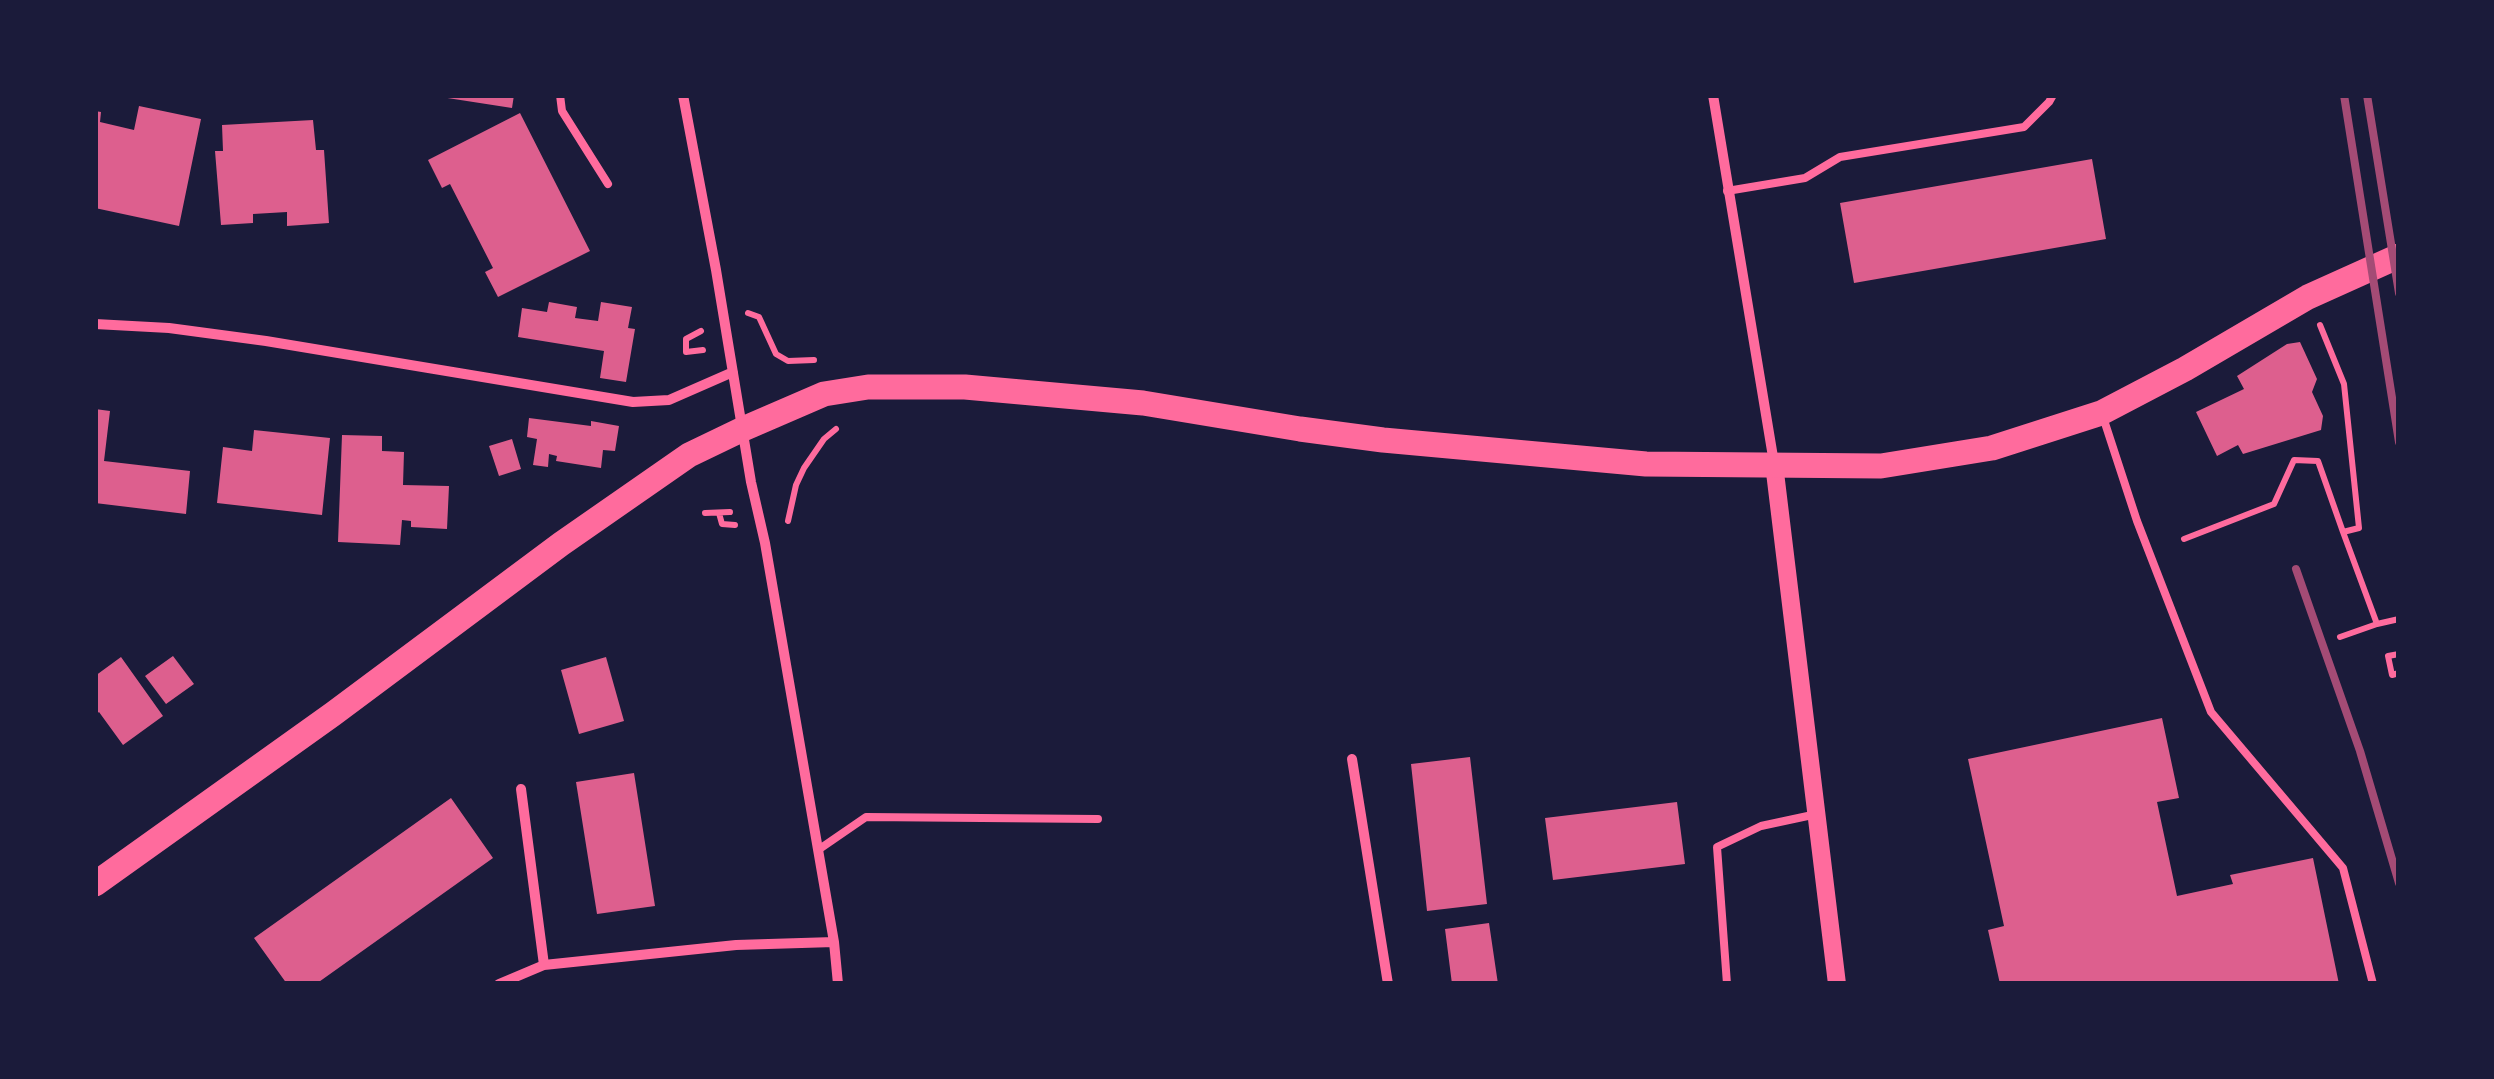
<!DOCTYPE html>
<html>
<head>
<meta charset="utf-8">
<style>
	body { margin:0 }
	#map { position:relative; width:2494px; height:1079px; overflow:hidden; background:#1b1b3a; font-family:"DejaVu Sans",sans-serif }
	canvas { display:block }
	.frame { position:absolute; inset:0; border:98px solid #1b1b3a; pointer-events:none }
</style>
</head>
<body>
<div id="map">
<canvas width="2494" height="1079"></canvas>
<div class="frame"></div>
</div>
<script>
const ctx = document.querySelector('canvas').getContext('2d');
ctx.lineJoin = 'round';
function fill(path, color) { ctx.fillStyle = color; ctx.fill(path, 'evenodd'); }
const poly = rows => new Path2D(rows.map(r => 'M' + r).join(''));
function trace(path, color, width, dash) { ctx.strokeStyle = color; ctx.lineWidth = width; ctx.lineCap = dash ? 'butt' : 'round'; ctx.setLineDash(dash || []); ctx.stroke(path); }
fill(poly([
	[441,95,514,95,512,108,441,97],
	[139,106,201,119,179,226,95,208,95,111,101,112,100,122,134,130],
	[520,113,590,251,498,297,485,272,493,268,450,184,442,188,428,160],
	[313,120,316,150,324,150,329,223,287,226,287,212,253,214,253,223,221,225,215,151,223,151,222,125],
	[2092,159,2106,239,1854,283,1840,203],
	[549,302,577,307,575,318,598,321,601,302,632,307,628,328,635,329,626,382,600,378,604,351,518,337,522,308,547,312],
	[2300,342,2317,379,2312,392,2323,416,2321,430,2243,454,2238,445,2217,456,2196,412,2244,389,2237,376,2287,344],
	[95,409,110,411,104,461,190,471,186,514,95,503],
	[529,418,591,426,591,421,619,426,615,451,603,450,601,468,556,461,557,456,549,454,548,467,533,465,537,439,527,437],
	[254,430,330,438,322,515,217,503,223,447,252,451],
	[342,435,382,436,382,451,404,452,403,485,449,486,447,529,411,527,411,521,402,520,400,545,338,542],
	[512,439,521,469,499,476,489,446],
	[173,656,194,684,166,704,145,676],
	[121,657,163,716,123,745,99,712,95,715,95,676],
	[606,657,624,721,579,734,561,670],
	[2162,718,2179,798,2157,802,2177,896,2233,884,2230,875,2313,858,2339,984,2000,984,1988,930,2004,926,1968,759],
	[1470,757,1487,904,1427,911,1411,764],
	[634,773,655,906,597,914,576,782],
	[451,798,493,858,316,984,287,984,254,938],
	[1677,802,1685,864,1553,880,1545,818],
	[1489,923,1498,984,1452,984,1445,929]
]), '#dd5f8e');
trace(poly([
	[748,313,759,317,776,354,788,361,814,360],
	[2320,325,2344,384,2359,528,2343,532,2377,624],
	[701,331,686,339,686,352,703,350],
	[705,513,730,512],
	[719,513,722,524,735,525],
	[788,521,796,485,804,468,824,439,836,429],
	[2184,539,2274,504,2294,460,2318,461,2343,532],
	[2340,637,2377,624,2399,619],
	[2399,654,2388,656,2392,675,2399,673]
]), '#ff6b9d', 6);
trace(poly([
	[560,95,562,111,608,184],
	[1727,191,1805,178,1840,157,2024,127,2049,102,2053,95],
	[2103,417,2137,521,2211,712,2343,868,2373,984],
	[818,850,866,817,1098,819],
	[1727,984,1717,847,1761,826,1817,814]
]), '#ff6b9d', 8);
trace(poly([
	[683,95,716,270,751,482,765,543,834,942,838,984],
	[1713,95,1774,463],
	[95,324,169,328,266,341,633,402,669,400,733,372],
	[1352,759,1388,984],
	[521,789,544,965],
	[499,984,544,965,736,945,834,942]
]), '#ff6b9d', 10);
trace(poly([
	[1774,464,1837,984]
]), '#ff6b9d', 18);
trace(poly([
	[95,884,333,714,561,544,689,455,743,429,824,394,868,387,965,387,1143,403,1300,429,1383,440,1646,464,1881,466,1992,448,2101,413,2185,369,2308,297,2399,256]
]), '#ff6b9d', 25);
trace(poly([
	[2344,95,2399,442],
	[2367,95,2399,293],
	[2296,569,2360,751,2399,883]
]), '#a44b75', 8);
</script>
</body>
</html>
